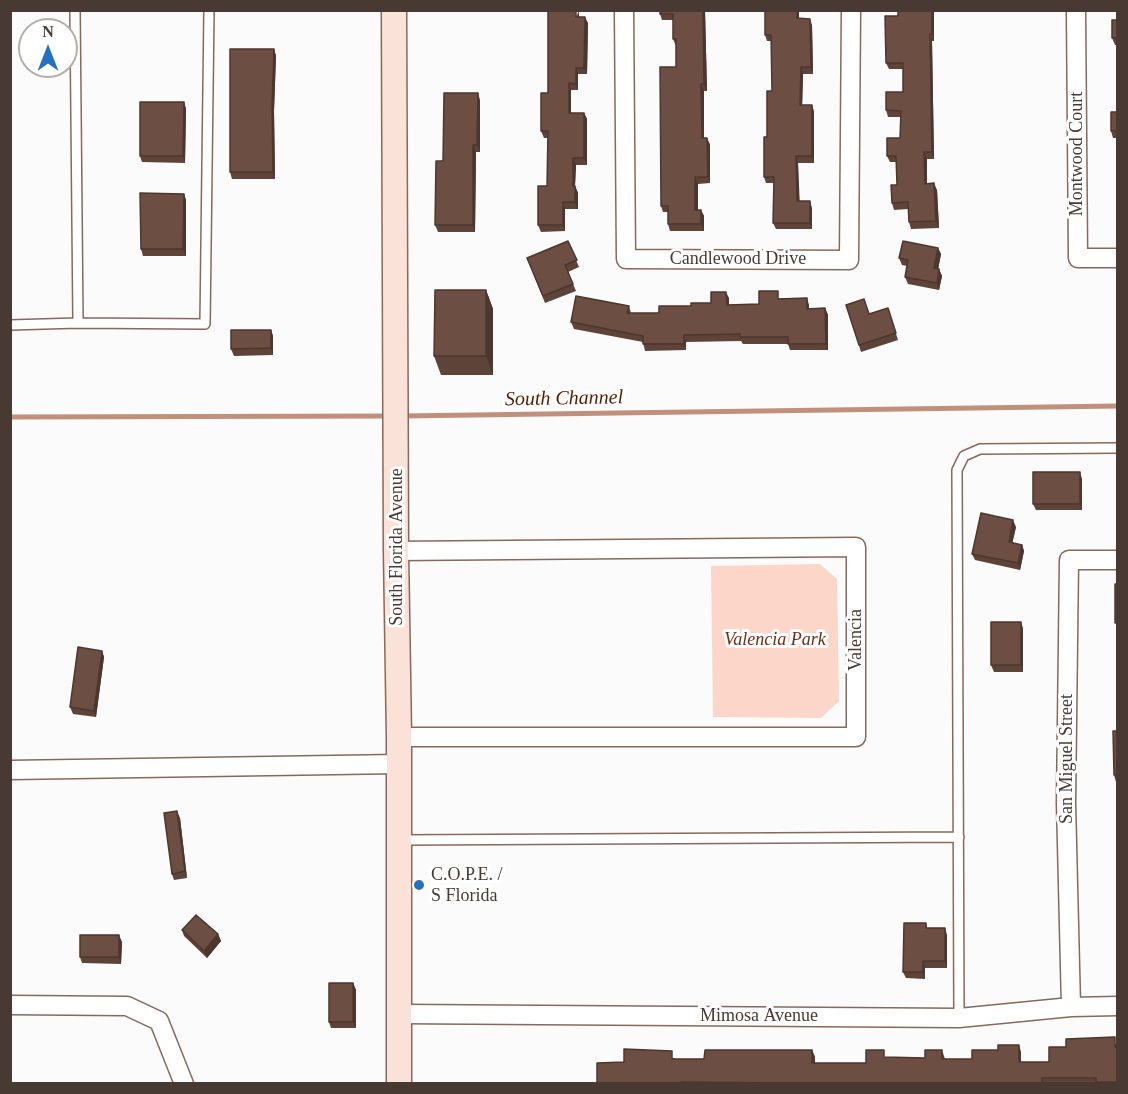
<!DOCTYPE html>
<html>
<head>
<meta charset="utf-8">
<style>
	body { margin:0 }
	#map { position:relative; width:1128px; height:1094px; overflow:hidden; background:#fbfbfb; font-family:Georgia,serif }
	canvas { display:block }
	.frame { position:absolute; inset:0; border:12px solid #483933; pointer-events:none }
	.north { position:absolute; left:18px; top:18px; width:60px; height:60px; box-sizing:border-box; background:#fff; border:2px solid #b6b0ad; border-radius:50%; rotate:0deg; font-size:16px; font-weight:700; line-height:24px; text-align:center; color:#483933 }
	.north::after { content:''; display:block; margin:auto; width:21px; height:27px; background:#2471c1; clip-path:polygon(50% 0,100% 100%,50% 72%,0 100%) }
</style>
</head>
<body>
<div id="map">
<canvas width="1128" height="1094"></canvas>
<div class="frame"></div>
<div class="north">N</div>
</div>
<script>
const ctx = document.querySelector('canvas').getContext('2d');
ctx.lineJoin = 'round';
function fill(path, color) { ctx.fillStyle = color; ctx.fill(path, 'evenodd'); }
const poly = rows => new Path2D(rows.map(r => 'M' + r).join(''));
function trace(path, color, width, dash) { ctx.strokeStyle = color; ctx.lineWidth = width; ctx.lineCap = dash ? 'butt' : 'round'; ctx.setLineDash(dash || []); ctx.stroke(path); }
function write(font, color, halo, rows, align = 'center') {
  ctx.font = font + ' Georgia,serif'; ctx.lineWidth = 6; ctx.setLineDash([]); ctx.textBaseline = 'middle'; ctx.strokeStyle = halo; ctx.fillStyle = color; for (const [text, x, y, turn = 0] of rows) {
    ctx.save(); ctx.translate(x, y); ctx.rotate((+turn || 0) * Math.PI / 180); ctx.textAlign = isNaN(turn) ? turn : align; if (halo) ctx.strokeText(text, 0, 0); ctx.fillText(text, 0, 0); ctx.restore();
  }
}
fill(poly([
	[820,564,837,579,839,701,821,718,713,717,711,566]
]), '#fcd6c8');
trace(poly([
	[402,416,1118,406],
	[10,417,390,416]
]), '#c1907c', 5);
const lane = poly([
	[78,323,205,324,209,10],
	[10,325,78,323,75,10],
	[401,840,959,837],
	[959,1018,957,470,964,456,980,449,1118,448]
]);
const street = poly([
	[624,10,626,259,849,260,851,10],
	[1076,10,1078,258,1118,258],
	[396,551,856,547,856,737,399,737],
	[10,770,399,764],
	[10,1005,127,1006,159,1021,184,1084],
	[1071,1007,1066,803,1069,560,1118,560],
	[400,1014,959,1018,1071,1007,1118,1006]
]);
const secondary = poly([
	[394,10,396,551,399,737,399,1084]
]);
trace(lane, '#88685b', 12);
trace(street, '#88685b', 21);
trace(secondary, '#88685b', 27);
trace(lane, '#fff', 9);
trace(street, '#fff', 18);
trace(secondary, '#fae2d8', 24);
fill(poly([
	[579,10,579,17,588,23,587,74,578,74,578,90,571,90,571,113,584,113,587,119,587,165,576,165,575,186,578,193,578,209,565,209,565,231,541,232,538,225,547,186,548,138,544,138,541,131,548,93],
	[705,10,707,91,704,91,704,138,707,138,710,145,710,183,698,184,698,210,701,210,704,216,704,231,670,231,668,224,668,212,663,212,661,206,676,67,676,46,673,39,673,20,662,20,660,14],
	[934,10,934,41,932,41,934,159,927,159,927,184,937,190,939,228,911,229,909,222,908,209,894,210,892,203,897,185,896,162,890,162,887,156,900,138,901,117,888,117,886,110,903,92,903,69,889,69,886,63,898,16],
	[799,18,812,25,813,74,803,74,802,105,812,105,814,112,814,163,798,163,799,201,812,208,812,229,776,229,773,223,774,183,766,183,764,177,772,91,771,41,767,41,765,35],
	[1118,20,1118,45,1115,45,1112,38],
	[274,49,276,56,274,111,275,179,232,179,230,172],
	[480,100,480,152,476,152,475,232,438,232,435,225,443,161],
	[184,102,186,109,185,163,142,162,140,156],
	[1118,112,1118,138,1113,138,1111,131],
	[184,194,186,200,186,256,143,256,141,249],
	[568,241,579,267,568,272,576,291,545,303,527,258],
	[938,248,941,254,938,269,939,269,942,276,939,290,908,284,905,277,907,266,902,265,899,258],
	[486,290,493,309,493,375,441,375,434,356],
	[729,298,729,305,759,304,781,298,809,305,809,309,825,308,828,315,828,350,790,350,788,344,743,344,741,341,686,342,686,350,645,351,643,342,574,329,571,322,629,306,631,313,659,313,711,303],
	[846,305,869,314,888,308,898,340,861,352],
	[271,330,273,336,273,355,234,356,231,349],
	[1082,479,1082,510,1036,510,1033,504],
	[1016,527,1012,543,1022,545,1024,551,1020,570,975,560,972,554],
	[1023,628,1023,672,994,672,991,665],
	[102,651,104,657,96,717,73,714,70,707],
	[1118,731,1118,782,1116,782,1114,775],
	[180,818,187,878,174,880,172,874],
	[926,923,927,928,947,935,947,968,925,968,925,979,906,978,903,972],
	[182,930,218,934,221,941,207,958,184,936],
	[122,942,121,964,82,963,80,957],
	[353,983,356,990,356,1028,331,1028,329,1022],
	[1117,1044,1118,1083,597,1083,624,1062,675,1058,675,1059,704,1059,812,1050,815,1057,815,1063,866,1063,886,1057,925,1058,942,1050,945,1059,972,1059,1021,1052,1021,1062,1049,1062,1066,1047]
]), '#5e4339');
fill(poly([
	[703,10,705,10,707,91,704,84],
	[797,10,799,10,799,25,797,18],
	[932,10,934,10,934,41,932,34],
	[585,17,588,23,587,74,584,68],
	[810,19,812,25,813,74,811,67],
	[930,34,932,41,934,159,932,152],
	[274,49,276,56,274,111,275,179,273,172,272,105],
	[801,67,803,74,802,112,800,105],
	[576,68,578,74,578,90,576,84],
	[569,83,571,90,571,119,569,113],
	[701,84,704,91,704,145,702,138],
	[478,93,480,100,480,152,477,145],
	[184,102,186,109,185,163,183,156],
	[812,105,814,112,814,163,812,156],
	[584,113,587,119,587,165,584,158],
	[707,138,710,145,710,183,708,177],
	[473,145,476,152,475,232,473,225],
	[924,152,927,159,927,190,925,184],
	[796,156,798,163,800,208,797,201],
	[573,158,576,165,575,186,578,193,578,209,575,202,573,186],
	[695,177,698,184,698,216,695,210],
	[934,183,937,190,939,228,936,221],
	[184,194,186,200,186,256,183,249],
	[810,201,812,208,812,229,810,223],
	[563,202,565,209,565,231,563,225],
	[701,210,704,216,704,231,701,224],
	[938,248,941,254,937,275,934,268],
	[939,269,942,276,939,290,937,283],
	[486,290,493,309,493,375,486,356],
	[726,292,729,298,729,311,727,305],
	[807,298,809,305,809,315,807,309],
	[825,308,828,315,828,350,826,344],
	[271,330,273,336,273,355,271,348],
	[684,335,686,342,686,350,684,344],
	[1080,472,1082,479,1082,510,1080,504],
	[1013,520,1016,527,1011,549,1009,542],
	[1022,545,1024,551,1020,570,1018,563],
	[1021,622,1023,628,1023,672,1021,665],
	[102,651,104,657,96,717,94,711],
	[177,811,180,818,187,878,185,871],
	[945,928,947,935,947,968,945,961],
	[218,934,221,941,207,958,204,951],
	[119,935,122,942,121,964,119,957],
	[923,961,925,968,925,979,923,972],
	[353,983,356,990,356,1028,353,1022],
	[1019,1045,1021,1052,1021,1069,1019,1062],
	[812,1050,815,1057,815,1070,812,1063]
]), '#4c372e');
const building = poly([
	[548,10,576,10,576,17,585,17,584,68,576,68,576,84,569,83,569,113,584,113,584,158,573,158,573,186,575,186,575,202,563,202,563,225,538,225,538,186,547,186,548,131,541,131,541,93,548,93,548,10],
	[660,10,703,10,704,84,701,84,702,138,707,138,708,177,695,177,695,210,701,210,701,224,668,224,668,206,661,206,660,67,676,67,676,39,673,39,673,14,660,14,660,10],
	[765,10,797,10,797,18,810,19,811,67,801,67,800,105,812,105,812,156,796,156,797,201,810,201,810,223,773,223,774,177,764,177,764,137,767,137,767,91,772,91,771,35,765,35,765,10],
	[898,10,932,10,932,34,930,34,932,152,924,152,925,184,934,183,936,221,909,222,908,202,892,203,891,185,897,185,896,156,887,156,887,138,900,138,901,111,886,110,886,92,903,92,903,63,886,63,885,16,898,16,898,10],
	[1112,20,1118,20,1118,38,1112,38,1112,20],
	[230,49,274,49,272,105,273,172,230,172,230,49],
	[444,93,478,93,477,145,473,145,473,225,435,225,436,161,443,161,444,93],
	[140,102,184,102,183,156,140,156,140,102],
	[1111,112,1118,112,1118,131,1111,131,1111,112],
	[140,193,184,194,183,249,141,249,140,193],
	[568,241,577,260,565,265,573,284,543,296,527,258,568,241],
	[903,241,938,248,934,268,939,269,937,283,905,277,908,260,899,258,903,241],
	[435,290,486,290,486,356,434,356,435,290],
	[759,291,778,291,778,299,807,298,807,309,825,308,826,344,788,344,788,337,740,337,740,334,684,335,684,344,643,344,643,336,571,322,576,296,629,306,627,313,659,313,659,306,691,306,691,303,711,303,711,292,726,292,727,305,759,304,759,291],
	[864,299,869,314,888,308,896,333,859,345,846,305,864,299],
	[231,330,271,330,271,348,231,349,231,330],
	[1033,472,1080,472,1080,504,1033,504,1033,472],
	[981,513,1013,520,1009,542,1022,545,1018,563,972,554,981,513],
	[1115,584,1118,584,1118,623,1115,623,1115,584],
	[991,622,1021,622,1021,665,991,665,991,622],
	[78,647,102,651,94,711,70,707,78,647],
	[1113,731,1118,731,1118,775,1114,775,1113,731],
	[177,811,185,871,172,874,164,813,177,811],
	[196,915,218,934,204,951,182,930,196,915],
	[904,923,926,923,926,928,945,928,945,961,923,961,923,972,903,972,904,923],
	[80,935,119,935,119,957,80,957,80,935],
	[329,983,353,983,353,1022,329,1022,329,983],
	[1115,1037,1115,1047,1118,1047,1118,1082,1096,1082,1096,1078,1042,1078,1042,1083,796,1083,681,1082,681,1083,597,1083,597,1063,624,1062,624,1049,672,1051,672,1059,704,1059,705,1050,812,1050,812,1063,866,1063,866,1050,884,1050,884,1057,925,1058,925,1050,942,1050,942,1059,972,1059,972,1050,998,1050,998,1045,1019,1045,1019,1062,1049,1062,1049,1047,1066,1047,1066,1039,1115,1037]
]);
fill(building, '#6d4e42');
trace(building, '#4c372e', 1.5);
for (const [x, y, r, color] of [
	[419,885,6,"#2471c1"]
]) { const dot = new Path2D(); dot.arc(x, y, r, 0, 2 * Math.PI); ctx.fillStyle = color; ctx.fill(dot); trace(dot, '#fff', 2); }
write('18px', '#483933', '#fff', [
	["Montwood Court",1077,154,-90],
	["Candlewood Drive",738,259],
	["South Florida Avenue",397,547,-90],
	["Valencia",856,640,-90],
	["San Miguel Street",1067,759,-90],
	["Mimosa Avenue",759,1016]
]);
write('italic 18px', '#6c2f13', '#fff', [
	["Valencia Park",775,640]
]);
write('18px', '#483933', '#fff', [
	["C.O.P.E. /",431,875],
	["S Florida",431,896]
], 'left');
write('italic 20px', '#561a00', '#fff', [
	["South Channel",564,399,-1]
]);
</script>
</body>
</html>
